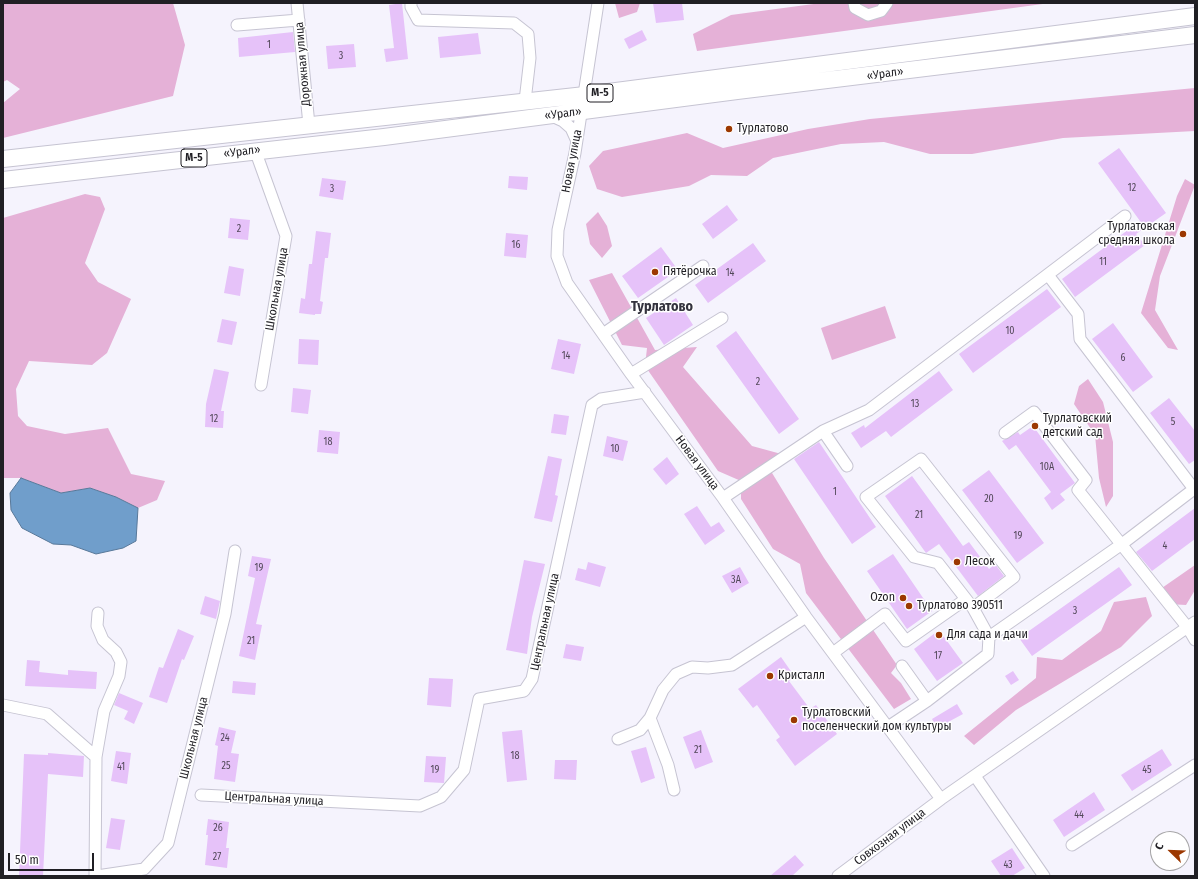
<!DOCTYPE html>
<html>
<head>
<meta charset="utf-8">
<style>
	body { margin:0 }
	#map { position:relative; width:1198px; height:879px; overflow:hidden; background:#f5f3fd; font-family:"Fira Sans Condensed",sans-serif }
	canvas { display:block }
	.frame { position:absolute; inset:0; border:4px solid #201f24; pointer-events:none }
	.north { position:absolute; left:1150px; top:831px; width:40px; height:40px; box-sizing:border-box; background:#fff; border:1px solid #a6a5a7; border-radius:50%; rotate:293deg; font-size:11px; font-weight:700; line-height:16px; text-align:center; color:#201f24 }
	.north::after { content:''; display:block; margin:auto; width:14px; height:18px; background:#9c3801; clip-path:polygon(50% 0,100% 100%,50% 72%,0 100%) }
	.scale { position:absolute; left:8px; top:853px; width:86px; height:18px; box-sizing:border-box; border:2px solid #201f24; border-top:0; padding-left:5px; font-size:12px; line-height:14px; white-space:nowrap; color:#201f24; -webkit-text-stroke:3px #fff; paint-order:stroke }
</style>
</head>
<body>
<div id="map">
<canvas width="1198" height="879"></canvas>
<div class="frame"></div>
<div class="north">С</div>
<div class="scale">50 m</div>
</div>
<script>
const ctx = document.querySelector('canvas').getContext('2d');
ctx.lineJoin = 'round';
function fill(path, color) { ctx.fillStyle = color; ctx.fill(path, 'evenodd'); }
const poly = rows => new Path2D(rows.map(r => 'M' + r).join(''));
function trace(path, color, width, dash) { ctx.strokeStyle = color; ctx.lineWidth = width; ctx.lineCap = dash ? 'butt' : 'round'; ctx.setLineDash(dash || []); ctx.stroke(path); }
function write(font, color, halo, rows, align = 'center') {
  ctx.font = font + ' "Fira Sans Condensed",sans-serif'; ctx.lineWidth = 3; ctx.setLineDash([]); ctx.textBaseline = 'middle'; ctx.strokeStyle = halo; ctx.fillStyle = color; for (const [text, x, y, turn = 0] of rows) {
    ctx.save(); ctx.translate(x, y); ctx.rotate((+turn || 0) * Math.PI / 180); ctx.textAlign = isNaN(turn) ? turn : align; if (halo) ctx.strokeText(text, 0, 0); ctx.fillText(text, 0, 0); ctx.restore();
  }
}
fill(poly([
	[3,3,173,3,185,45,173,96,3,138,3,103,20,89,7,80,3,82],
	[640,3,637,12,619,18,615,3],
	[821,3,1050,3,697,51,693,34,731,15],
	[1195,88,1195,131,1063,138,972,154,930,154,884,142,841,144,773,158,747,176,711,175,689,186,622,197,597,189,589,166,603,151,687,133,723,148,808,129,870,119],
	[1185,179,1195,185,1160,276,1155,310,1178,350,1168,348,1141,313,1177,196],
	[85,194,100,197,105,209,85,263,98,282,131,299,107,353,92,365,29,361,16,389,18,416,27,426,65,434,108,428,131,474,165,481,157,500,138,508,116,497,90,488,61,493,21,478,3,478,3,218],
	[598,212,607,226,612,246,602,258,590,244,586,224],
	[612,273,655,350,697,347,683,367,752,446,785,455,769,468,824,558,897,665,891,673,901,683,911,699,894,709,806,593,800,564,773,549,741,499,741,481,718,471,645,366,647,348,622,345,589,280],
	[885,306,896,338,832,360,821,328],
	[1088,379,1103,402,1113,442,1113,496,1106,507,1099,478,1095,435,1074,404,1079,386],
	[1195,565,1195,590,1186,605,1168,604,1159,590],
	[1146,597,1152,616,1121,647,1016,710,974,745,964,736,1036,678,1037,657,1062,660,1101,631,1114,602]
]), '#e5b1d7');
const water = poly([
	[21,478,61,493,90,488,116,497,138,508,136,541,123,548,96,554,71,545,53,544,22,528,11,510,10,493,21,478]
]);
fill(water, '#709ecb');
trace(water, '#587899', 1);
fill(poly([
	[402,3,408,59,386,62,384,49,394,48,389,5],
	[653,3,682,3,684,20,656,23],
	[642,30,647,40,629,49,624,39],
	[293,32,295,52,239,57,238,38],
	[478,33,481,54,440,58,438,37],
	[354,44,356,67,328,69,326,46],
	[1119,148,1166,213,1136,234,1145,245,1075,297,1062,279,1140,221,1098,163],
	[509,176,528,177,527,190,508,188],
	[322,178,346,181,343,200,319,196],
	[727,205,738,220,713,239,702,224],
	[230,218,250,220,248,240,228,238],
	[316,231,331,233,328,258,325,258,320,301,323,302,321,314,315,314,315,315,299,313,301,298,305,299,309,264,312,264],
	[506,233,528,235,526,258,504,256],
	[753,243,766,261,708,303,695,285],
	[661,247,678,270,638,298,622,276],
	[229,266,244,269,240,296,224,293],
	[1047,289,1061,307,973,373,959,354],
	[676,298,693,325,664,345,646,318],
	[222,319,237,322,232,345,217,342],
	[1113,323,1153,377,1133,392,1092,339],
	[736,331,799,419,779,434,716,346],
	[299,339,319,340,318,365,298,364],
	[558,339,581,344,574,374,551,369],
	[214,369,229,372,221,411,224,411,223,428,205,427,206,404],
	[939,371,953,390,891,437,886,431,861,448,851,433,864,425,865,428],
	[293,388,311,390,308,414,291,412],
	[1169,398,1195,431,1195,460,1189,464,1150,413],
	[554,414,569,416,566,435,551,433],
	[1033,426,1075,483,1060,494,1065,500,1052,510,1044,498,1051,492,1016,445,1009,450,1002,441,1018,432,1020,435],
	[319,430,340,432,338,454,317,452],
	[607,436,628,441,623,461,603,456],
	[819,442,876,527,852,544,794,459],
	[548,456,562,459,555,495,558,496,552,522,534,518],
	[667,457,679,474,666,485,653,469],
	[989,470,1044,543,1017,563,962,490],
	[912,476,963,546,969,542,989,569,995,564,1004,576,978,596,939,544,926,553,885,496],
	[697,506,711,527,719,522,725,531,705,545,684,514],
	[1195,508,1195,539,1152,571,1136,552],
	[893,554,932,611,907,629,867,571],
	[252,556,271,559,256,624,262,625,255,660,239,656,255,578,248,576],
	[524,560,545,564,532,617,527,654,506,650],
	[588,562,606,567,600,587,575,580,578,568,586,570],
	[740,567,749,583,732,593,722,576],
	[1119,567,1132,585,1032,656,1019,638],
	[205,596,220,601,216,619,200,614],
	[178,629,194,636,184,660,182,659,167,703,149,697,159,667,163,668],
	[939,630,963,663,937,681,914,649],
	[566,644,584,647,581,661,563,658],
	[781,657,795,677,789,681,810,709,816,705,837,734,795,766,776,740,780,737,757,705,753,708,738,689],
	[27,660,40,661,39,672,68,675,68,670,97,672,96,689,25,686],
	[1013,671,1019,680,1011,685,1005,676],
	[429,678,453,679,451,707,427,705],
	[233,681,256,683,255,695,232,693],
	[119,693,143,703,134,724,124,719,128,711,114,705],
	[957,704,963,714,937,728,932,719],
	[219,727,236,731,231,753,239,754,235,782,214,779,218,746,215,745],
	[522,730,527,780,507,782,502,732],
	[701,730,713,762,695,769,683,737],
	[646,747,655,778,641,783,631,751],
	[1162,749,1172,765,1132,791,1121,775],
	[116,751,131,753,127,784,111,781],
	[48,753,84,756,83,777,48,774,43,876,19,876,24,754,48,755],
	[426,756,446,757,444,783,424,782],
	[555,760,577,760,576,780,554,779],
	[1094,792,1105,810,1064,837,1053,820],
	[111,818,125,820,120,850,106,848],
	[208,819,229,822,226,848,229,848,227,868,205,865,208,835,206,835],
	[1012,848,1025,868,1012,876,1001,876,991,861],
	[795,855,804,865,792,876,770,876]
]), '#e6c2f9');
const minor = poly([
	[297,3,309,125],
	[411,3,411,7,418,20,514,23,528,34,530,58,525,101],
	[598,3,575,153,558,230,557,256,567,283,631,374,723,498,806,617,941,799],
	[854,3,855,8,868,15,881,11,887,3],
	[237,25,299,20],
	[552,116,563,121,571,128,576,139],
	[255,150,286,236,261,385],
	[603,334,703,266],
	[631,374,722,318],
	[823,431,847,466],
	[1005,433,1034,412,1086,480,1078,490,1188,628,1195,640],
	[723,498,823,431,869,410,1125,216],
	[973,608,1014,577,921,459,866,497,914,557,938,563,973,608,989,637],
	[833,653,885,614,906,641,966,599],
	[902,666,927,701],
	[3,705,47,714,96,757,95,876],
	[650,718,668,765,674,790],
	[888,727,927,701,988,654,989,637,1122,544,1194,489,1080,339,1078,314,1048,275],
	[618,739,640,730,650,718,663,690,676,674,692,667,708,668,732,665,806,617],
	[96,757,104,711,119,676,121,662,116,652,103,640,97,626,98,613],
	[975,776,1044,876],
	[201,795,420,806,441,797,464,770,479,699,524,691,532,679,592,405,601,399,645,392],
	[1072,845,1195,765],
	[97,876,144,869,168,843,225,614,235,551],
	[838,876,941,799,1195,622]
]);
const highway = poly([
	[3,159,585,95,1195,16],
	[3,180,384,137,737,91,1195,35]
]);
trace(minor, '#c6c4d2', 13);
trace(highway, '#c6c4d2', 18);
trace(minor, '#fff', 11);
trace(highway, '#fff', 16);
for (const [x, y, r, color] of [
	[729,129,4,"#9c3801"],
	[1183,234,4,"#9c3801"],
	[655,272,4,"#9c3801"],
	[1035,426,4,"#9c3801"],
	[957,562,4,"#9c3801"],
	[903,598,4,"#9c3801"],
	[909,606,4,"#9c3801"],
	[939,635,4,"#9c3801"],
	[770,676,4,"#9c3801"],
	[794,720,4,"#9c3801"]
]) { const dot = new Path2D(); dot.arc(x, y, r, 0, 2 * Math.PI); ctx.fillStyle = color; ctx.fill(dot); trace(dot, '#fff', 1.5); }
write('10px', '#524859', null, [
	["1",269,45],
	["3",341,56],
	["12",1132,188],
	["3",332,189],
	["2",239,229],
	["16",516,245],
	["11",1103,262],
	["14",730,273],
	["10",1010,331],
	["14",566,356],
	["6",1123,358],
	["2",758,382],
	["13",915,404],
	["12",214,419],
	["5",1173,422],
	["18",328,442],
	["10",615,449],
	["10А",1047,467],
	["1",835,492],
	["20",989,499],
	["21",919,515],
	["19",1018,536],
	["4",1165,546],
	["19",259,568],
	["3А",736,580],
	["3",1075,611],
	["21",251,641],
	["17",938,656],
	["24",225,738],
	["21",698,750],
	["18",515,756],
	["25",226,766],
	["41",121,767],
	["19",435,770],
	["45",1147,770],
	["44",1079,815],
	["26",218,828],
	["27",217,857],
	["43",1008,865]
]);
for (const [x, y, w] of [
	[600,93,26],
	[194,158,26]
]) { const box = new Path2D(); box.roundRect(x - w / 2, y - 9, w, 18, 3); ctx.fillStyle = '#fff'; ctx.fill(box); trace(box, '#201f24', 1); }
write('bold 11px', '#201f24', null, [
	["М-5",600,93],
	["М-5",194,158]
]);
write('12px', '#201f24', '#fff', [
	["Дорожная улица",303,64,-95],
	["«Урал»",885,74,-8],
	["«Урал»",563,114,-7],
	["«Урал»",242,152,-7],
	["Новая улица",572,161,-79],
	["Школьная улица",277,289,-80],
	["Новая улица",697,463,53],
	["Центральная улица",545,622,-78],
	["Школьная улица",194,738,-76],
	["Центральная улица",274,799,3],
	["Совхозная улица",890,837,-37]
]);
write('12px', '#201f24', '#fff', [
	["Турлатово",737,129],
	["Турлатовская",1175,227,"right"],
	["средняя школа",1175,241,"right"],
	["Пятёрочка",663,272],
	["Турлатовский",1043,419],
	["детский сад",1043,433],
	["Лесок",965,562],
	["Ozon",895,598,"right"],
	["Турлатово 390511",917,606],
	["Для сада и дачи",947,635],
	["Кристалл",778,676],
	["Турлатовский",802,713],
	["поселенческий дом культуры",802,727]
], 'left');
write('bold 14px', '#34333e', '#fff', [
	["Турлатово",662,307]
]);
</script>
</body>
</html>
